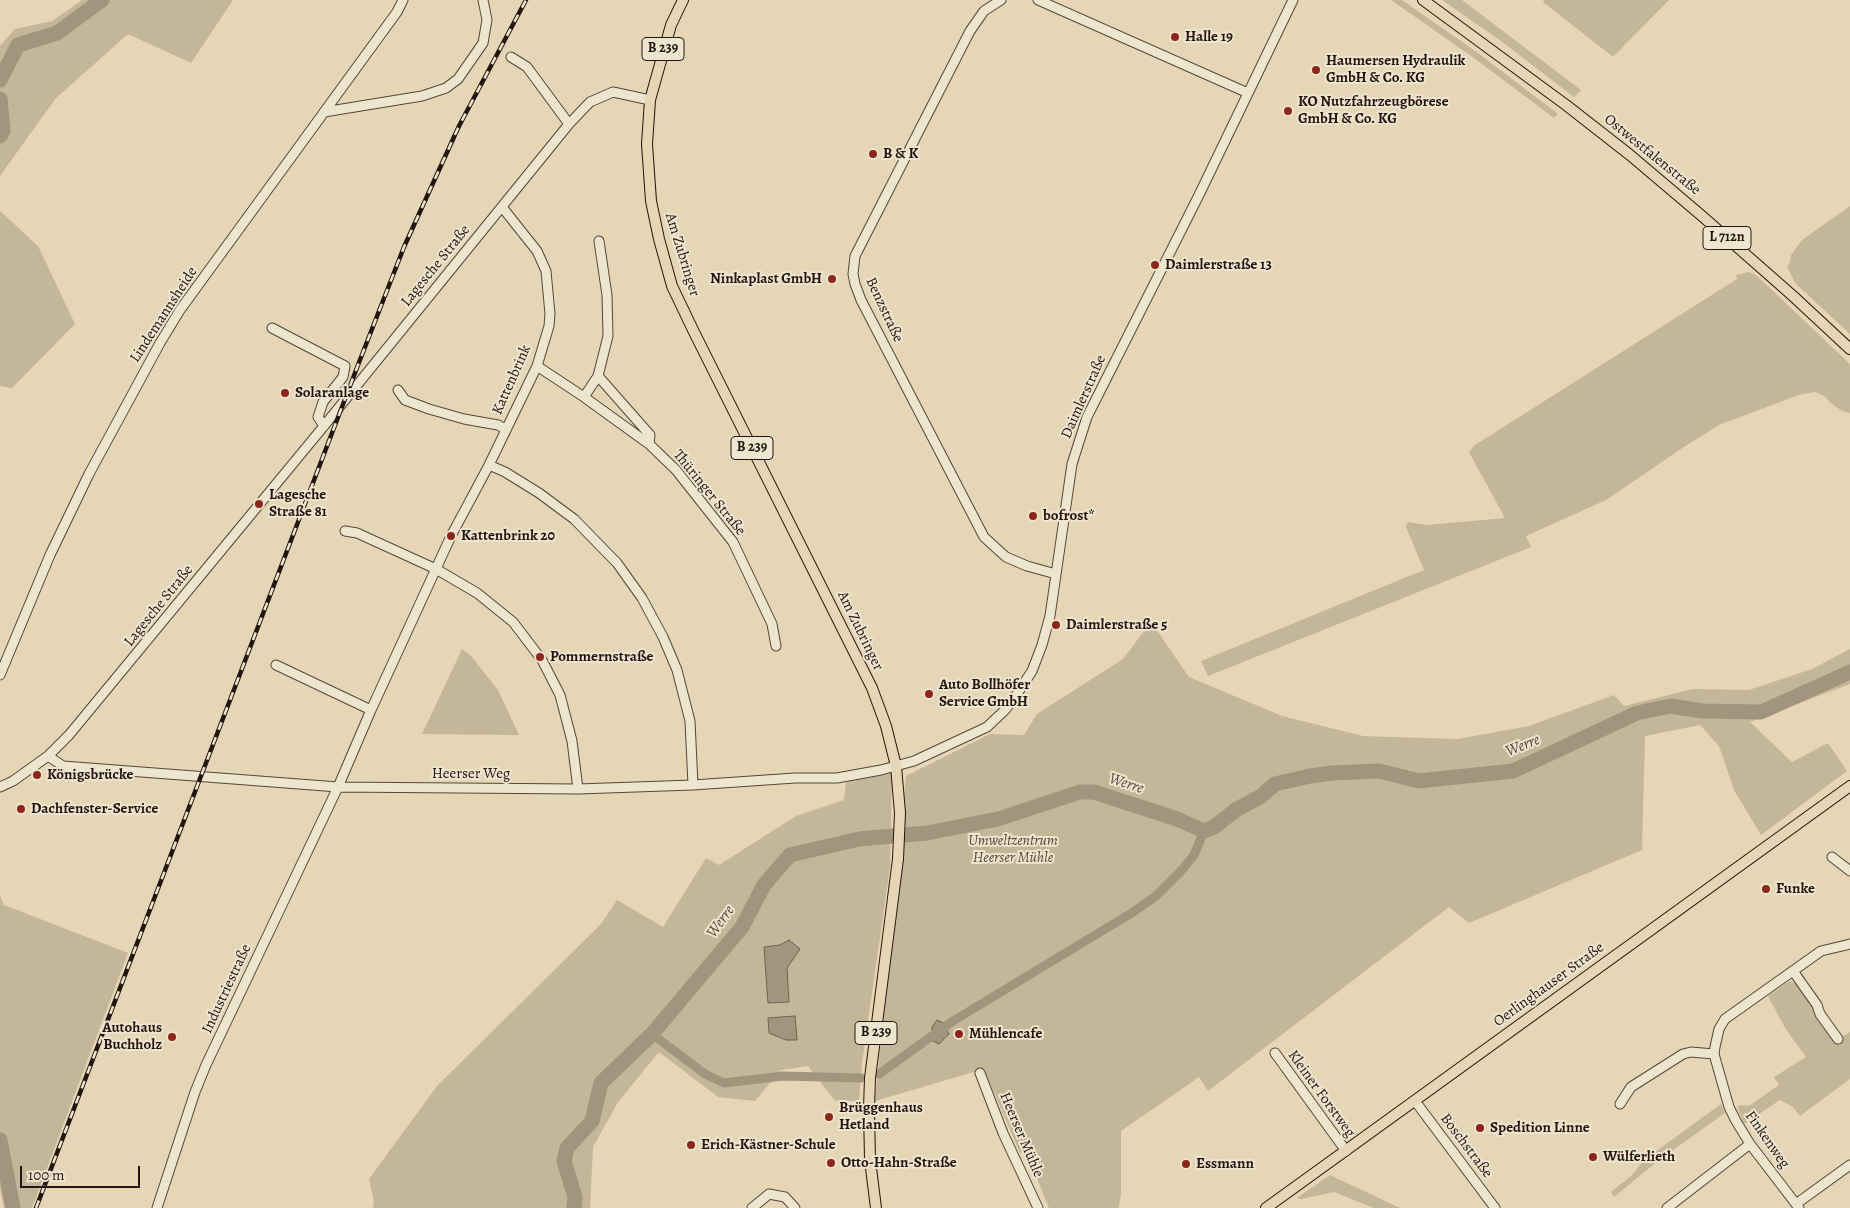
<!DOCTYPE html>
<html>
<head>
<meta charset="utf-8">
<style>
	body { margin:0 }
	#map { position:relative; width:1850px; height:1208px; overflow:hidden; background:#e5d7b5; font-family:Alegreya,serif }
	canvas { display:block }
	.scale { position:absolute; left:20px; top:1166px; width:120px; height:22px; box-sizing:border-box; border:2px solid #23150f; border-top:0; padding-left:6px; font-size:15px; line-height:18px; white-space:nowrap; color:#23150f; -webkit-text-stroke:4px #eee5cf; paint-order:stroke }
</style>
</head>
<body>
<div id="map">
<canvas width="1850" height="1208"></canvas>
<div class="scale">100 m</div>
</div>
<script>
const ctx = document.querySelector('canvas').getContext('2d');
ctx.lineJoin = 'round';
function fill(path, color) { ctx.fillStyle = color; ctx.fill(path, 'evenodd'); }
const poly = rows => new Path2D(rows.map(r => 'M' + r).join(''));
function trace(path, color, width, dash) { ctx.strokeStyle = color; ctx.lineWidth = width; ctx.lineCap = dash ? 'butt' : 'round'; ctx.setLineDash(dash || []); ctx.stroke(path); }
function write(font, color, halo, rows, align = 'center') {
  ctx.font = font + ' Alegreya,serif'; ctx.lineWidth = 4; ctx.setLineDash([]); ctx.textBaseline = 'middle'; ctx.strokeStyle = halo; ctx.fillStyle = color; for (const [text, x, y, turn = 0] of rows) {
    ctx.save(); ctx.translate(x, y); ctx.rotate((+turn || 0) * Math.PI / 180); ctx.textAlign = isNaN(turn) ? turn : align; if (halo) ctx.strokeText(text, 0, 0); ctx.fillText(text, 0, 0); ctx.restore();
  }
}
fill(poly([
	[82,0,233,0,191,63,128,34,56,98,0,176,0,46,15,29,52,21],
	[1391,0,1402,0,1478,53,1558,114,1554,118,1474,58],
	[1442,0,1462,0,1581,90,1574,97,1501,41],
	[1544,0,1669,0,1613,57,1543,2],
	[1850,206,1850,334,1795,283,1787,266,1790,262,1791,255,1802,240],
	[0,211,38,246,75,324,12,388,0,386],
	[1748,272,1756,275,1850,364,1850,413,1842,411,1832,404,1824,396,1815,392,1799,395,1719,425,1684,447,1606,500,1526,536,1531,547,1208,676,1201,661,1424,570,1406,527,1408,522,1427,525,1505,518,1469,452,1475,445,1737,279,1736,275],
	[1151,622,1189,677,1282,716,1363,736,1391,737,1458,739,1529,726,1614,695,1624,706,1693,689,1749,690,1812,669,1850,649,1850,684,1750,722,1792,762,1828,743,1847,771,1761,835,1734,790,1719,746,1700,725,1645,736,1642,850,1469,923,1449,907,1208,1091,1199,1077,1121,1131,1121,1192,1119,1208,1049,1208,1026,1152,1020,1153,984,1069,875,1101,906,776,990,734,1024,735,1037,714,1123,659],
	[462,649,471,656,498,690,519,735,422,734],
	[892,773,890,867,862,1063,859,1101,835,1101,808,1066,781,1070,755,1101,718,1097,659,1052,618,1102,593,1147,590,1208,373,1208,374,1202,369,1179,437,1086,601,924,617,900,663,927,706,858,719,865,796,816,844,800,846,782],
	[0,896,4,905,128,953,32,1208,4,1208,0,1189],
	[1790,981,1798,985,1835,1041,1850,1032,1850,1079,1800,1116,1793,1107,1780,1100,1744,1124,1737,1107,1741,1105,1749,1106,1779,1085,1774,1077,1806,1057,1785,1028,1768,996],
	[1721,1104,1725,1113,1659,1160,1614,1197,1611,1192,1631,1176,1644,1160],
	[1330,1175,1400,1208,1374,1208,1334,1192,1301,1199,1297,1198]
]), '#c4b699');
const water = poly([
	[789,940,800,949,787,968,789,1002,768,1003,764,947,780,945,789,940],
	[795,1016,797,1040,786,1040,769,1033,768,1018,795,1016],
	[954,1017,957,1021,946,1028,949,1034,939,1044,933,1041,932,1027,937,1020,944,1023,954,1017]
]);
fill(water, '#a3957d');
trace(water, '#706251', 1);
trace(poly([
	[652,1034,705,1074,724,1083,783,1076,861,1078],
	[879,1074,953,1021,1130,914,1155,897,1181,871,1194,855,1204,831]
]), '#a3957d', 9);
trace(poly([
	[0,80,18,45,57,33,102,0],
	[0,99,3,131,0,136],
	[0,1140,13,1208],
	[574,1208,575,1197,564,1161,567,1148,592,1121,601,1083,652,1034,742,927,764,885,790,855,859,839,927,833,998,819,1080,792,1094,792,1177,819,1204,831,1214,827,1237,809,1260,797,1275,784,1310,776,1332,773,1379,771,1419,781,1513,771,1637,713,1670,706,1702,711,1761,712,1850,672]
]), '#a3957d', 15);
const minor = poly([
	[1001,0,984,11,970,31,855,256,853,274,855,284,861,300,984,537,1006,557,1027,566,1056,574],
	[1038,0,1248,93],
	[511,57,527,67,569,124],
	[324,112,422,96,446,88,458,79,483,43,487,20,483,0],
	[272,328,345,366,343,377,323,402,318,417,324,426],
	[537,366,584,397,649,444,676,470,733,542,772,624,776,646],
	[598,376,608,336,607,295,599,241],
	[398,390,405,400,429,409,464,419,498,425,505,429],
	[584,397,598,376,650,435,649,444],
	[489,465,505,472,539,493,574,519,617,563,642,598,663,637,677,670,690,721,693,785],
	[345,531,357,533,436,569,477,593,513,622,542,660,560,695,572,741,578,789],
	[276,665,371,710],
	[0,675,50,555,89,474,160,343,180,310,397,12,403,0],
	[48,756,63,766,338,787,578,789,693,785,795,778,837,778,881,770,914,761,987,727,1005,710,1015,697,1032,671,1042,645,1050,616,1072,464,1087,417,1199,195,1293,0],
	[0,787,13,781,48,756,69,735,319,432,569,124,590,102,613,92,650,100],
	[1832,857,1850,871],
	[1793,971,1817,1005,1820,1014,1838,1039],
	[1275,1053,1346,1151],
	[980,1073,1003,1133,1038,1208],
	[1415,1101,1495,1208],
	[1620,1104,1631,1087,1683,1054,1691,1052,1714,1054],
	[1796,1204,1850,1165],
	[157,1208,195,1092,206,1065,338,787,371,710,451,536,489,465,537,366,549,326,550,314,546,271,537,251,502,207],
	[752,1208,769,1194,785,1197,795,1208],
	[1667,1208,1750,1144],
	[1799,1208,1750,1144,1736,1121,1729,1107,1714,1054,1715,1047,1719,1029,1725,1019,1821,951,1850,944]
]);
const major = poly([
	[683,0,671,25,650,100,647,144,651,201,659,239,672,286,693,330,872,688,886,726,896,766,900,813,898,859,870,1078,869,1109,870,1160,876,1208],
	[1423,0,1566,105,1630,155,1702,216,1793,296,1850,349],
	[1266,1208,1850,786]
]);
trace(minor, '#544638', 11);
trace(major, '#23150f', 12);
trace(minor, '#eee5cf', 9);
trace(major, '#e5d7b5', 10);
const rail = poly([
	[36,1208,358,365,404,247,459,126,526,0]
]);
trace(rail, '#23150f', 4.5);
trace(rail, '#eee5cf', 2.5, [8]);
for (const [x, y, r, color] of [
	[1175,37,5,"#8f2418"],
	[1316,70,5,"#8f2418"],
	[1288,111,5,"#8f2418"],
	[873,154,5,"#8f2418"],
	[1155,265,5,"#8f2418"],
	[832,279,5,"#8f2418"],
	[285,393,5,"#8f2418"],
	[259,504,5,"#8f2418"],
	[1033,516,5,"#8f2418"],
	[451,536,5,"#8f2418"],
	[1056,625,5,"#8f2418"],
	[540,657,5,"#8f2418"],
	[929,694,5,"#8f2418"],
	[37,775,5,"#8f2418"],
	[21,809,5,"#8f2418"],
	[1766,889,5,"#8f2418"],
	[959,1034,5,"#8f2418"],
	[172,1037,5,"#8f2418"],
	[829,1117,5,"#8f2418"],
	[1480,1128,5,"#8f2418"],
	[691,1145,5,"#8f2418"],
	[1593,1157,5,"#8f2418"],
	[831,1163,5,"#8f2418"],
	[1186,1164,5,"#8f2418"]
]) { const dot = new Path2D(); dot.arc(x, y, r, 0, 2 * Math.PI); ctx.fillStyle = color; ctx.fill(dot); trace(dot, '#eee5cf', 2); }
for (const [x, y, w] of [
	[663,49,42],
	[1727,238,48],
	[752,448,42],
	[876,1033,42]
]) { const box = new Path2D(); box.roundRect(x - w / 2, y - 11.5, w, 23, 4); ctx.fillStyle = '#eee5cf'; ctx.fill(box); trace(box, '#23150f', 1); }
write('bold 14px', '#23150f', null, [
	["B 239",663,49],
	["L 712n",1727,238],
	["B 239",752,448],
	["B 239",876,1033]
]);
write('bold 15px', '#23150f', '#eee5cf', [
	["Halle 19",1185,37],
	["Haumersen Hydraulik",1326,61],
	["GmbH & Co. KG",1326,78],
	["KO Nutzfahrzeugbörese",1298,102],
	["GmbH & Co. KG",1298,119],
	["B & K",883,154],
	["Daimlerstraße 13",1165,265],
	["Ninkaplast GmbH",822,279,"right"],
	["Solaranlage",295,393],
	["Lagesche",269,495],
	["Straße 81",269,512],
	["bofrost*",1043,516],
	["Kattenbrink 20",461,536],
	["Daimlerstraße 5",1066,625],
	["Pommernstraße",550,657],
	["Auto Bollhöfer",939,685],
	["Service GmbH",939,702],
	["Königsbrücke",47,775],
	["Dachfenster-Service",31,809],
	["Funke",1776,889],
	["Autohaus",162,1028,"right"],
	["Buchholz",162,1045,"right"],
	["Mühlencafe",969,1034],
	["Brüggenhaus",839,1108],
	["Hetland",839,1125],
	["Spedition Linne",1490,1128],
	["Erich-Kästner-Schule",701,1145],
	["Wülferlieth",1603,1157],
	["Otto-Hahn-Straße",841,1163],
	["Essmann",1196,1164]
], 'left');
write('15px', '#23150f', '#eee5cf', [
	["Ostwestfalenstraße",1652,155,39],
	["Am Zubringer",682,255,73],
	["Lagesche Straße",436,266,-51],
	["Benzstraße",884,310,65],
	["Lindemannsheide",164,315,-57],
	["Kattenbrink",512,380,-66],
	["Daimlerstraße",1084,397,-66],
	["Thüringer Straße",709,493,51],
	["Lagesche Straße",159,606,-51],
	["Am Zubringer",860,631,64],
	["Heerser Weg",471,774],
	["Oerlinghauser Straße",1549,985,-36],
	["Industriestraße",227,989,-65],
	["Kleiner Forstweg",1321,1094,54],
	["Heerser Mühle",1021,1135,67],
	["Finkenweg",1767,1140,55],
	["Boschstraße",1466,1146,53]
]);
write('italic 15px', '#534538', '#eee5cf', [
	["Umweltzentrum",1013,841],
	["Heerser Mühle",1013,858]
]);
write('italic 16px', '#56483b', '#eee5cf', [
	["Werre",1523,746,-22],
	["Werre",1126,784,18],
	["Werre",721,922,-54]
]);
</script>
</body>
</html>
